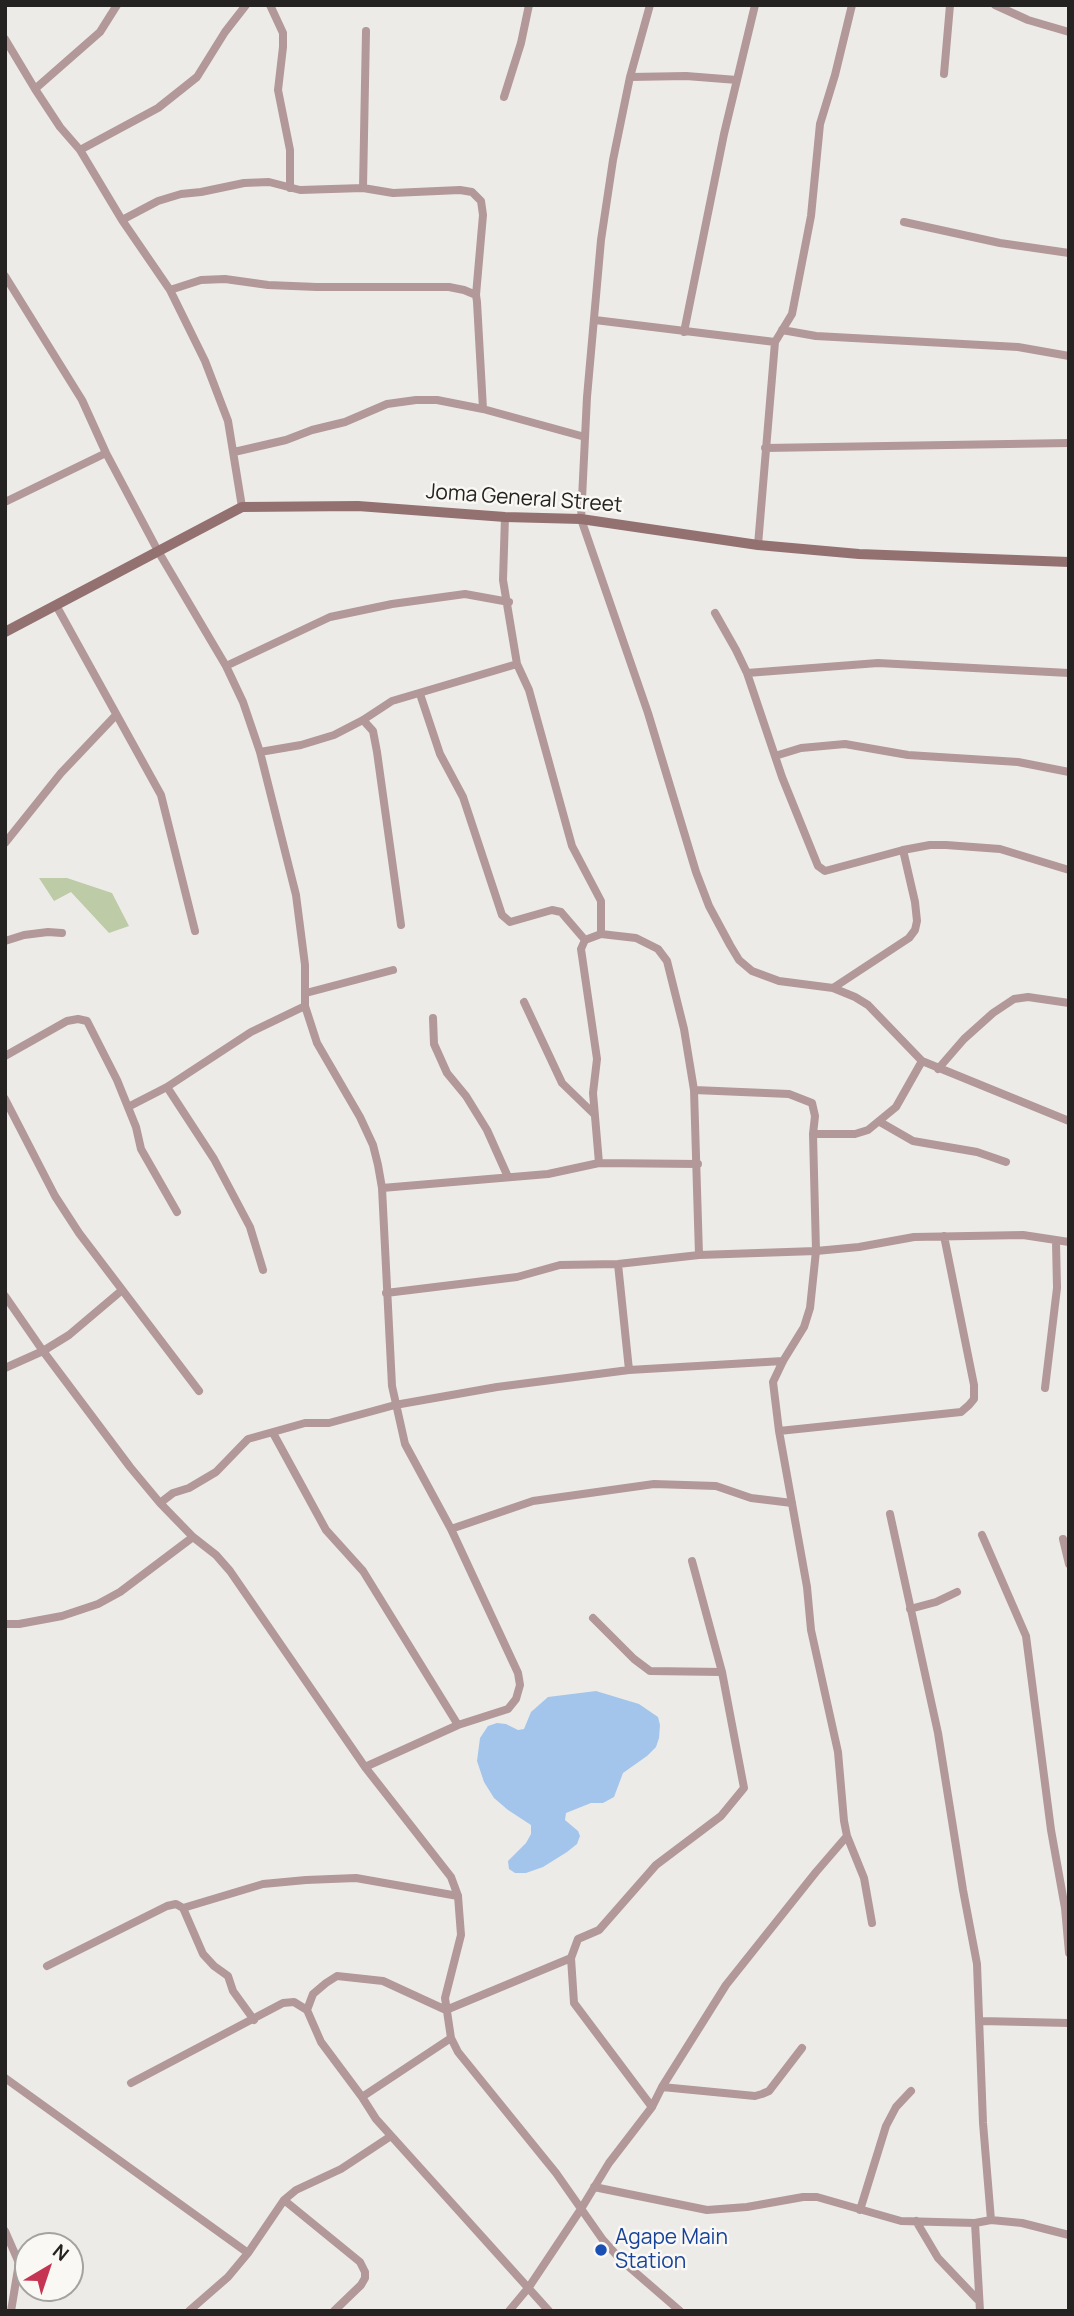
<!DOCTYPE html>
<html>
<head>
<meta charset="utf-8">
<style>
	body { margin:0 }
	#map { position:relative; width:1074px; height:2316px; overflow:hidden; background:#edebe7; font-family:Manrope,sans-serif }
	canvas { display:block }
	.frame { position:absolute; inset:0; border:7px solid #242321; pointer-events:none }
	.north { position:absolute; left:14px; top:2232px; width:70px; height:70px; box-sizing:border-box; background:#faf8f4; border:2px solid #a4a3a0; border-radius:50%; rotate:39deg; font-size:19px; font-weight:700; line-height:28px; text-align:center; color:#242321 }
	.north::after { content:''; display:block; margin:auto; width:24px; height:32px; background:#c53553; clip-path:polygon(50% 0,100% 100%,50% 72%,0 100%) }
</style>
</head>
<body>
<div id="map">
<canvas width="1074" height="2316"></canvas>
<div class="frame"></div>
<div class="north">N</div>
</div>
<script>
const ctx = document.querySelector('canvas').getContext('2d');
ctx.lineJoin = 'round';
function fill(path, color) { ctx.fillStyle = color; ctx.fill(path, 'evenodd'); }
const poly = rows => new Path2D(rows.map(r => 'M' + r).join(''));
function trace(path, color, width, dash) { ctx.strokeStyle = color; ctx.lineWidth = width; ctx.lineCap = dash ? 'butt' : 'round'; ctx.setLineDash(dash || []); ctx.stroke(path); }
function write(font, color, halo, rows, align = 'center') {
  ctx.font = font + ' Manrope,sans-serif'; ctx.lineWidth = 5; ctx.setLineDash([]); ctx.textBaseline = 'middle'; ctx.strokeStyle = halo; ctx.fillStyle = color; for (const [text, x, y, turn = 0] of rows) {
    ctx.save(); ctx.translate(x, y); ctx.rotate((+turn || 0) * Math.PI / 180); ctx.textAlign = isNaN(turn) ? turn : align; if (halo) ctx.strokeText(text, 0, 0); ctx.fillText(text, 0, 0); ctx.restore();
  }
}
fill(poly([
	[39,878,67,878,112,893,129,926,109,933,71,892,54,901]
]), '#bdcba6');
fill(poly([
	[596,1691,639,1704,658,1717,660,1725,659,1738,656,1747,647,1756,623,1773,614,1797,603,1803,591,1803,566,1813,565,1820,578,1831,580,1836,577,1844,567,1852,543,1867,526,1873,515,1873,509,1869,508,1861,526,1843,531,1834,531,1825,508,1810,494,1798,484,1782,477,1761,480,1738,488,1726,497,1723,506,1724,518,1730,524,1729,531,1712,548,1697]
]), '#a3c5ec');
trace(poly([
	[270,5,283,33,283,47,278,90,290,150,290,188],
	[650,5,630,77,613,160,601,240,587,397,581,519,648,713,696,872,709,906,730,945,739,960,752,971,779,981,833,988,855,997,868,1005,922,1061,1069,1121],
	[995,5,1028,20,1069,32],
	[5,39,35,89,60,127,80,150,122,220,170,290,205,361,228,421,242,507],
	[944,74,950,5],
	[630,77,686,76,737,80],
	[35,89,100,32,117,5],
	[504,97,521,43,529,5],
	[80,150,158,108,197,77,225,32,246,5],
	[363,188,366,31],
	[122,220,158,201,181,194,201,192,244,183,269,182,300,190,363,188,393,193,460,190,472,192,481,201,483,215,476,295],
	[904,222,1000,243,1069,253],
	[5,276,82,400,106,453,158,551,226,666,243,702,260,752,296,895,305,965,305,1006,317,1043,360,1117,373,1145,378,1165,382,1188,392,1386,405,1444,451,1529,518,1673,520,1685,516,1699,508,1709,458,1725,365,1767],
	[170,290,201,280,225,279,268,285,317,287,449,287,464,290,476,295,477,302,483,409],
	[595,320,775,342,758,545],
	[782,330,816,336,1018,347,1069,356],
	[684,332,724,134,755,5],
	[775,342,792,314,811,216,820,124,835,75,852,5],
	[765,448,1069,443],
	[234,452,286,440,312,430,345,422,387,404,416,400,437,400,483,409,585,437],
	[5,502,106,453],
	[505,517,503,580,517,664,529,690,572,846,601,901,601,934,585,940,581,949,597,1059,593,1093,599,1163],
	[57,607,161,795,195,931],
	[715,613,736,650,747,673,782,777,818,866,825,871,903,850,930,845,946,845,1000,849,1069,870],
	[226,666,330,617,392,604,465,594,509,602],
	[747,673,878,663,1069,673],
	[420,694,440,754,463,797,502,915,510,922,552,910,561,912,585,940],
	[363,720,373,731,377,752,401,925],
	[260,752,301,745,334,735,363,720,392,701,517,664],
	[775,756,801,748,845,744,908,755,1018,762,1069,772],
	[5,843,61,773,116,715],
	[601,934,636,938,658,949,667,961,684,1029,694,1090,699,1255],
	[5,941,24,935,48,932,62,933],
	[833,988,909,938,915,930,917,921,915,902,903,850],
	[306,993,393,970],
	[524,1002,562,1083,594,1114],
	[433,1018,434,1044,447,1073,466,1096,487,1130,508,1177],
	[5,1056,67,1021,78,1019,87,1021,117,1080,136,1127,141,1149,177,1212],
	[938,1069,964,1039,993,1013,1014,999,1028,997,1069,1003],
	[167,1087,214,1159,250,1227,263,1270],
	[5,1099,55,1196,79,1233,199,1391],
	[128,1107,167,1087,251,1032,305,1006],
	[880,1122,913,1141,977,1152,1006,1162],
	[813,1134,855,1134,868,1130,896,1107,922,1061],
	[382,1188,548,1174,599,1163,698,1164],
	[618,1264,629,1370],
	[386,1293,517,1277,560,1265,618,1264,699,1255,816,1251,859,1247,914,1237,1023,1235,1069,1242],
	[5,1296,43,1351,130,1467,160,1503,173,1493,189,1488,216,1472,248,1439,305,1423,329,1423,395,1405,497,1387,629,1370,783,1361],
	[5,1368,43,1351,69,1335,121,1291],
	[1045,1388,1057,1288,1056,1242],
	[779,1431,961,1412,969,1405,974,1399,974,1385,944,1236],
	[273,1433,326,1530,363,1571,458,1725],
	[160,1503,193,1537,216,1555,230,1571,365,1767,451,1877,458,1896,461,1935,445,1998,451,2038,458,2052,556,2173,603,2240,621,2260,680,2311],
	[890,1514,938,1733,963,1890,977,1964,983,2123,991,2220],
	[451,1529,533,1501,654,1484,716,1486,751,1498,792,1503],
	[982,1535,1026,1636,1051,1830,1065,1908,1069,1953],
	[1063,1539,1069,1564],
	[910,1609,936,1602,957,1592],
	[593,1618,634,1659,650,1671,722,1672],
	[5,1624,19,1624,62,1616,98,1604,120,1592,193,1537],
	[847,1836,864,1878,872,1923],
	[183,1908,263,1884,306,1880,356,1878,458,1896],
	[571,1958,574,2003,652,2107],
	[47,1966,167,1906,176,1904,183,1908,203,1954,214,1966,228,1976,233,1991,254,2020],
	[981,2021,1069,2023],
	[5,2078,248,2253],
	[131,2083,283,2003,294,2002,307,2010],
	[662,2087,755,2096,762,2094,769,2091,802,2048],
	[362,2097,451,2038],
	[594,2187,707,2210,747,2207,803,2197,817,2197,901,2221,975,2223,991,2220,1022,2223,1069,2235],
	[284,2200,360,2262,365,2272,365,2278,361,2285,334,2311],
	[860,2210,886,2126,896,2107,911,2091],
	[916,2221,938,2258,978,2300],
	[975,2223,980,2311],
	[5,2231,19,2263,11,2311],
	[189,2311,228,2277,248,2253,284,2200,296,2190,341,2169,391,2136],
	[509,2311,529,2287,581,2209,609,2163,652,2107,662,2087,726,1985,816,1872,847,1836,844,1821,838,1752,811,1630,807,1587,779,1431,773,1382,783,1361,804,1327,810,1308,816,1251,813,1134,815,1116,812,1103,789,1094,694,1090],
	[549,2311,376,2119,362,2097,321,2042,307,2010,313,1994,326,1983,337,1976,383,1981,446,2010,571,1958,578,1939,599,1930,656,1865,721,1816,744,1788,722,1672,692,1561]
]), '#b29898', 8);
trace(poly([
	[5,632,242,507,358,506,505,517,581,519,758,545,859,554,1069,562]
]), '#947171', 10);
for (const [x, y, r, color] of [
	[601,2250,7,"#1a4fb4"]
]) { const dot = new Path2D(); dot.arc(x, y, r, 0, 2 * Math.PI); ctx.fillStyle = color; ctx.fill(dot); trace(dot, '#faf8f4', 2.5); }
write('21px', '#242321', '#faf8f4', [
	["Joma General Street",524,499,4]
]);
write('21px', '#164399', '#faf8f4', [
	["Agape Main",615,2238],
	["Station",615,2262]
], 'left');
</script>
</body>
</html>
